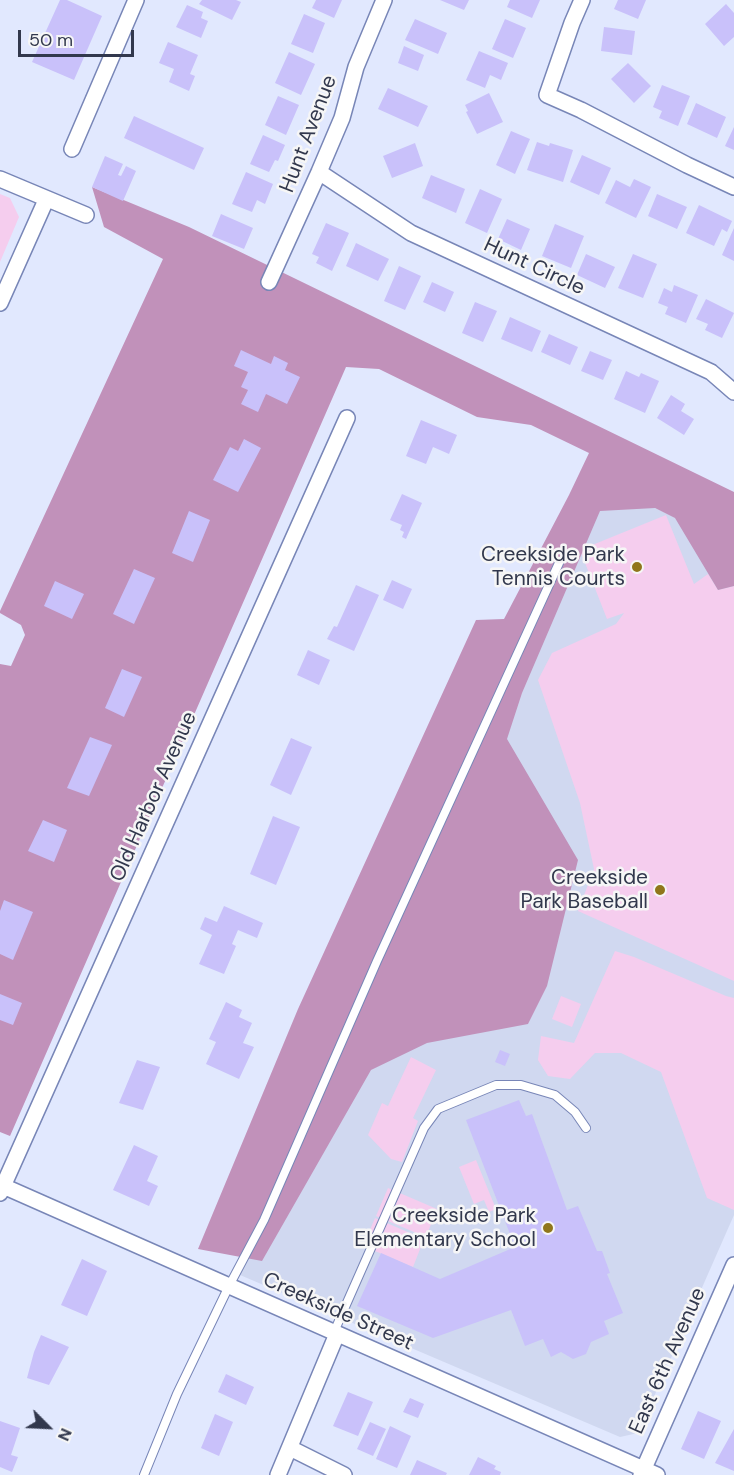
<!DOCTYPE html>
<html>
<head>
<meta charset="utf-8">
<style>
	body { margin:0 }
	#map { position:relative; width:734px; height:1475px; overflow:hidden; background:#e1e8fe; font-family:"DM Sans",sans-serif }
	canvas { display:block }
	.north { position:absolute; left:18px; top:1397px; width:60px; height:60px; -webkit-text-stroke:4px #f6f6f6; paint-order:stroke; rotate:114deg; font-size:16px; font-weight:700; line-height:24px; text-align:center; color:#32384d }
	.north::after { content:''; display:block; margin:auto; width:21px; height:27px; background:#32384d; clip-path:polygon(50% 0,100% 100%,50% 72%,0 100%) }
	.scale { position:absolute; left:18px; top:30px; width:116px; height:27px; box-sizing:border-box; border:3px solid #32384d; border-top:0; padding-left:8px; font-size:18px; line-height:21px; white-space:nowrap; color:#32384d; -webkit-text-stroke:4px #f6f6f6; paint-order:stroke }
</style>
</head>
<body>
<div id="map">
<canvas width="734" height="1475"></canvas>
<div class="north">N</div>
<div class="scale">50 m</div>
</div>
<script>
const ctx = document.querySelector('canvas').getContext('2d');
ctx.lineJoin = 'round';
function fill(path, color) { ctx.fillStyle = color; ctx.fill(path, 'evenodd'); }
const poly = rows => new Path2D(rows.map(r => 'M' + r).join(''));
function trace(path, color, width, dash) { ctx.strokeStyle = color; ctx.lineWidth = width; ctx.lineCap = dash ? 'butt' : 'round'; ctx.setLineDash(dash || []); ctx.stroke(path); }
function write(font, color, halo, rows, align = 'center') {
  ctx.font = font + ' "DM Sans",sans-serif'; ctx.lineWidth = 5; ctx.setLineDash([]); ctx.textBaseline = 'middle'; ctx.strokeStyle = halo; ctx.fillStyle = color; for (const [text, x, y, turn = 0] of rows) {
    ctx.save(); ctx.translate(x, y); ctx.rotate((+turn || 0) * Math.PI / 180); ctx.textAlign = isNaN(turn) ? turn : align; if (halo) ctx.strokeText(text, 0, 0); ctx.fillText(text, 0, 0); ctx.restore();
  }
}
fill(poly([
	[591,479,734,544,734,1215,638,1433,620,1437,233,1272]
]), '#d0d8f0');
fill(poly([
	[0,194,10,198,19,217,0,262],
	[666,515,694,584,708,574,718,590,734,586,734,981,578,911,594,869,580,803,538,680,552,653,616,624,624,613,607,619,580,550],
	[615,951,634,957,726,996,734,998,734,1210,707,1198,661,1072,621,1053,595,1053,570,1079,548,1076,538,1060,541,1036,574,1043],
	[561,996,581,1004,572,1027,552,1019],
	[411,1057,436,1070,413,1118,418,1121,402,1162,391,1159,368,1135,382,1103,388,1106],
	[476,1160,496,1209,489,1212,484,1200,474,1204,459,1167],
	[388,1188,437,1209,426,1237,376,1216],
	[375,1218,424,1239,413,1267,363,1246]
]), '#f5cdee');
fill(poly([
	[92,187,189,227,734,492,734,586,718,590,675,518,655,508,600,511,522,693,507,739,578,860,547,986,528,1024,427,1043,371,1070,262,1261,198,1249,298,1009,476,620,504,619,569,495,589,453,531,425,477,417,379,369,346,367,10,1136,0,1132,0,664,11,666,25,635,21,625,0,613,0,611,163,259,104,227]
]), '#c191ba');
fill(poly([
	[60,0,67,0,102,16,74,80,32,62],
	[202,0,236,0,241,2,232,20,199,4],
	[316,0,342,0,334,18,312,8],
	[440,0,469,0,464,10],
	[510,0,540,0,532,18,507,7],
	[618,0,646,0,638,19,614,9],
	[726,4,734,13,734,37,724,46,705,24],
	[187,5,203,12,201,18,208,21,201,38,176,27],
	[304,14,325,23,313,53,291,44],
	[415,19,447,33,438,54,405,40],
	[505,19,526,28,513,58,492,49],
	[604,27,635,31,632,55,601,51],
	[168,42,198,55,190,74,195,76,189,91,169,82,174,69,159,63],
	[404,46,424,55,418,71,398,63],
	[479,51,508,63,501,80,490,75,485,88,466,80],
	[289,52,315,64,301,95,275,83],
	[628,63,651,86,634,103,611,79],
	[662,85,690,96,678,126,659,118,662,111,653,107],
	[388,88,428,106,418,127,378,109],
	[489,93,503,122,477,134,466,112,468,111,465,105],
	[278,96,299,105,286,135,265,125],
	[696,103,726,117,717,138,687,124],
	[134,116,204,148,194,170,124,138],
	[734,127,734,150,725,146],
	[511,131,530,139,515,174,496,165],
	[263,135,285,145,278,161,275,160,269,172,250,164],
	[537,142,549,146,550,143,573,150,563,182,527,170],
	[415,143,423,166,392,178,383,156],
	[582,155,611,168,599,195,570,182],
	[105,156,123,164,118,175,121,176,126,166,136,171,123,201,92,187],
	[246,172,273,184,265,204,257,200,252,212,232,204],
	[431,175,465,189,456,213,422,198],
	[634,179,651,187,636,218,605,203,616,180,630,187],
	[480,189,502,199,487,233,465,223],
	[657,194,687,207,677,229,648,216],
	[699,205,732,221,727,232,722,229,714,246,686,233],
	[221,214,253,228,244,249,212,236],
	[507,219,530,229,521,250,498,239],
	[326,223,349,233,332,271,316,263,319,257,312,254],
	[555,224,584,236,571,268,542,256],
	[734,228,734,261,722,255],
	[356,243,389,259,378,281,346,266],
	[586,254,615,267,605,288,577,275],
	[633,254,657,264,643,298,618,288],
	[399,266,421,276,405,310,384,301],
	[432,282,454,292,445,312,423,302],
	[674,285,698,295,686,323,665,314,668,307,658,303,664,288,672,292],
	[706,299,734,313,722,338,705,330,708,324,696,319],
	[475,302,497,311,483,342,462,333],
	[510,317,541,331,532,352,501,339],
	[549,334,578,347,570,365,541,352],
	[241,350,271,364,274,356,288,363,285,370,300,377,287,404,266,394,258,412,241,404,248,390,241,387,248,372,234,366],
	[590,351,612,360,603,380,581,371],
	[626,371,639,377,641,373,659,381,645,413,614,399],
	[671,395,685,404,681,411,694,419,684,435,657,418],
	[421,420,457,435,449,454,433,447,426,464,406,456],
	[244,439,261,448,238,492,213,480,230,447,238,451],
	[402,494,422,503,406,539,402,537,404,532,400,530,402,525,390,520],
	[189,511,210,520,193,562,172,553],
	[134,569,155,578,134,624,113,614],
	[392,580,412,589,403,609,383,600],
	[55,581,84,594,72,619,44,606],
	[356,585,379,595,354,651,327,639,334,626,337,627],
	[308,650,330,660,319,685,297,675],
	[122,669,142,677,124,717,105,708],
	[90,737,112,745,89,796,67,788],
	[291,738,312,747,291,795,270,785],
	[273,816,300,827,276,885,250,874],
	[43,820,67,830,54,862,28,851],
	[4,900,33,912,13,960,0,954,0,911],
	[224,906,263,923,257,938,238,930,232,944,236,946,224,974,199,964,212,935,200,929,205,917,217,922],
	[0,994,22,1003,13,1025,0,1020],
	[226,1002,242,1010,239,1017,252,1023,243,1043,254,1047,239,1079,206,1064,216,1042,209,1039],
	[500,1050,510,1054,505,1066,495,1062],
	[137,1060,160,1067,143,1110,119,1103],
	[519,1100,526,1116,532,1114,567,1210,578,1206,597,1251,602,1251,610,1273,607,1274,623,1313,604,1321,609,1334,591,1342,586,1354,573,1359,561,1352,551,1357,543,1339,525,1346,511,1310,433,1338,357,1306,381,1253,440,1279,515,1247,466,1120],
	[134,1145,158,1156,147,1181,158,1186,149,1206,113,1190],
	[82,1259,107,1271,87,1316,61,1305],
	[41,1335,69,1347,49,1385,27,1378,34,1352],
	[226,1374,254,1387,246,1405,218,1392],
	[348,1392,373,1402,358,1436,333,1426],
	[410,1398,424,1404,418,1418,403,1412],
	[698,1411,721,1421,704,1459,681,1449],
	[215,1414,233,1422,219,1456,201,1448],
	[0,1421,20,1428,11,1455,18,1457,12,1472,0,1467],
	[370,1422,386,1429,373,1456,357,1449],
	[390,1426,411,1436,397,1468,376,1459],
	[734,1429,734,1471,715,1463],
	[478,1457,496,1466,494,1469,501,1472,500,1475,469,1475],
	[417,1460,447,1473,446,1475,410,1475]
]), '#c9c1fa');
const service = poly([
	[334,1332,424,1128,438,1109,496,1085,521,1085,555,1095,575,1112,586,1128],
	[144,1475,177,1394,229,1286,264,1220,377,961,559,563]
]);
const minor = poly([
	[582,0,572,23,547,95,581,110,687,165,734,187],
	[72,149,136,0],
	[319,172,411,233,711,372,734,392],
	[0,179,86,215],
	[269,282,319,172,342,118,356,67,384,0],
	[0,303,46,200],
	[3,1186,657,1475],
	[0,1193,347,418],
	[290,1448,344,1475],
	[278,1475,337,1334],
	[641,1475,734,1265]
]);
trace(service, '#7886b7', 10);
trace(minor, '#7886b7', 18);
trace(service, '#fff', 8);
trace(minor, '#fff', 15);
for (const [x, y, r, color] of [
	[637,567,6,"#90761b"],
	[660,890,6,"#90761b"],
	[548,1228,6,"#90761b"]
]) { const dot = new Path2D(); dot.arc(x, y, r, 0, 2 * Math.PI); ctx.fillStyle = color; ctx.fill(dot); trace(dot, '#f6f6f6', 2); }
write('21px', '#32384d', '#f6f6f6', [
	["Hunt Avenue",309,134,-69],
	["Hunt Circle",534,267,25],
	["Old Harbor Avenue",154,797,-66],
	["Creekside Street",338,1312,24],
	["East 6th Avenue",668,1361,-66]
]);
write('21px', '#32384d', '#f6f6f6', [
	["Creekside Park",625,555],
	["Tennis Courts",625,579],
	["Creekside",648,878],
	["Park Baseball",648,902],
	["Creekside Park",536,1216],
	["Elementary School",536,1240]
], 'right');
</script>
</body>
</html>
